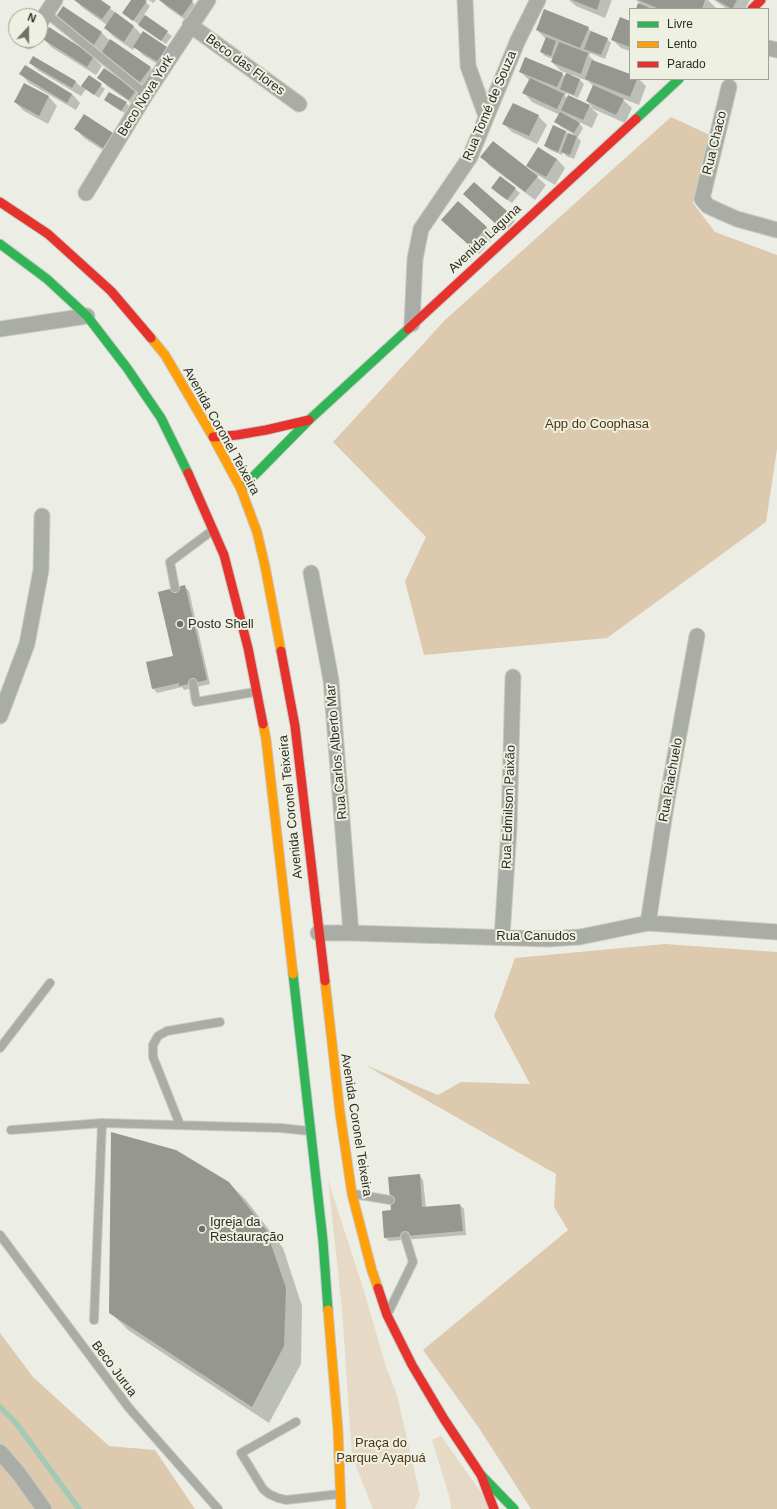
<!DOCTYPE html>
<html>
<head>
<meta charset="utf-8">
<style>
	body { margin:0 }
	#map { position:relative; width:777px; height:1509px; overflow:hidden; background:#eceee6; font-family:Arial,sans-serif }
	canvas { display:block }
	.legend { position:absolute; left:629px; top:8px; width:140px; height:72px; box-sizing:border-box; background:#eef1e2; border:1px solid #a1a398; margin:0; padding:5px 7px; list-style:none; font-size:12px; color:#2d2e28 }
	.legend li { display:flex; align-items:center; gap:8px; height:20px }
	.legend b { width:20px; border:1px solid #a1a398 }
	.north { position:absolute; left:8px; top:8px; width:40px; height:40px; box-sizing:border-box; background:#eef1e2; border:1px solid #a1a398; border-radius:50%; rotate:21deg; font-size:11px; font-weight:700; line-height:16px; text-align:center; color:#2d2e28 }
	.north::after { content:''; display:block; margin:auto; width:14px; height:18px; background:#70716a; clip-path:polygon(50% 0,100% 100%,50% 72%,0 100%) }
</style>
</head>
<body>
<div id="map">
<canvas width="777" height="1509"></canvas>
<ul class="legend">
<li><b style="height:5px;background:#30b455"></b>Livre</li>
<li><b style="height:5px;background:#ff9f0a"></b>Lento</li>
<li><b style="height:5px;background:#e5322d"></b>Parado</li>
</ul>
<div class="north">N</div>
</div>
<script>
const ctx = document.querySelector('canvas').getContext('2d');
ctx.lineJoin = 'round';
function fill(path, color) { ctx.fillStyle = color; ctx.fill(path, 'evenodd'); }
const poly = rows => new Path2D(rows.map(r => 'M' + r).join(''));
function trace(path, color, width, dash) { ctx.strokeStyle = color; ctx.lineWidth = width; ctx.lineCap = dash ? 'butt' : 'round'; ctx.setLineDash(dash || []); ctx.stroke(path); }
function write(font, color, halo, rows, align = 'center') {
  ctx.font = font + ' Arial,sans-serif'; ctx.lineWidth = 4; ctx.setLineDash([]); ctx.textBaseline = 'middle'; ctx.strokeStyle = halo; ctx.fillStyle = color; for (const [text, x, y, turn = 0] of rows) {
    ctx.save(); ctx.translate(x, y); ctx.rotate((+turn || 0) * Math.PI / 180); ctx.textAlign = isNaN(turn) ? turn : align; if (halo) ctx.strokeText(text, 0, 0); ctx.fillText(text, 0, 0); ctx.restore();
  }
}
fill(poly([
	[328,1180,364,1291,386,1367,397,1395,420,1495,416,1507,414,1509,373,1509,352,1456,342,1309],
	[441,1436,493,1509,451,1509,450,1499,432,1440]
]), '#e6d9c6');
fill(poly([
	[671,117,710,135,693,203,715,232,777,255,777,449,766,522,607,638,424,655,405,581,426,537,333,442,445,320],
	[665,944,777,952,777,1509,531,1509,479,1428,423,1350,568,1230,554,1207,556,1174,365,1065,438,1095,461,1082,530,1084,494,1016,515,958],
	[0,1333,33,1377,109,1446,155,1450,195,1509,0,1509]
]), '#ddc9ae');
fill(poly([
	[75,0,99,0,134,27,142,35,143,33,167,48,176,56,167,70,143,55,135,47,133,50,114,37,105,28,107,25,83,8],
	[133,0,143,0,150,6,144,15,172,36,166,44,123,13],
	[149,0,156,0,153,3],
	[160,0,190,0,201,10,191,24,167,7],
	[569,0,612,0,605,18,576,6],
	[636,0,708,0,717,9,637,9,643,6],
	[714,0,750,0,745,9,727,9],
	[63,7,102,33,110,41,150,68,159,76,149,90,110,63,102,52,65,27],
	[630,22,630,51,621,48,612,39],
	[588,28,594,34,607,39,611,43,605,59,590,53,589,56,596,62,630,75,630,79,639,79,646,86,639,105,621,98,632,108,625,123,591,108,598,114,592,128,577,121,583,128,578,137,560,126,556,122,560,115,532,102,524,93,529,80,520,71,562,74,566,77,567,73,561,71,552,62,553,59,545,56,541,52,546,39,537,30],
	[572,75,588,81,594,87,587,101,593,108,569,96,569,94,578,98,584,84,580,80,571,77],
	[566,93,569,94,567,98,565,96],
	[43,38,93,57,102,66,96,75,51,47],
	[33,57,76,82,81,87,89,77,105,89,99,98,86,89,81,96,39,71,30,63],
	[21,74,72,94,80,103,76,110,29,83],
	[99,78,135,91,144,99,138,108,107,86],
	[24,84,49,97,57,106,48,124,24,111,15,102],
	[105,100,126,103,130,107,126,114],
	[538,116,547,125,537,144,512,132,504,124],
	[76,129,112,133,121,142,112,156,84,138],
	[566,131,568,134,577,137,581,141,574,159,566,156,563,152,562,155,550,150,545,146],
	[482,157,535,175,546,185,535,200,490,166],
	[557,159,565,168,555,185,536,174,527,166],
	[500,177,520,193,512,203,496,192],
	[474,183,515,221,505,232,473,203],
	[486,228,495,236,479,254,451,229],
	[185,587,189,591,210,684,184,690,182,687,157,693,153,688,174,657],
	[419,1175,423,1180,426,1208,460,1205,464,1209,466,1235,389,1241,385,1237,392,1211],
	[228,1182,246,1200,283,1248,302,1306,301,1364,269,1423,128,1330,110,1312]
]), '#0003');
trace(poly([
	[0,1407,16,1423,79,1509]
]), '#a2cab4', 5.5);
fill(poly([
	[74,0,101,0,111,7,102,19],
	[131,0,145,0,147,1,133,21,122,13],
	[159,0,192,0,193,1,182,16],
	[572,0,600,0,597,10],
	[638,0,705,0,702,9,660,9],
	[717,0,737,0,732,9],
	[638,3,652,9,636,9],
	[63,6,102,32,94,45,55,18],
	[544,9,589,27,580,48,536,30],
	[115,12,134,26,124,42,104,28],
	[145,15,168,31,161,41,138,25],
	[620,17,630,21,630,47,611,40],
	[49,27,94,56,87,67,41,38],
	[143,31,167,47,158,62,133,47],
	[591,31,608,38,601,55,584,49],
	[546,37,556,41,551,56,540,52],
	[110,39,151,67,140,82,100,55],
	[559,42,588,53,581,74,551,62],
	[33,56,76,81,72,88,29,63],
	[525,57,563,73,557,87,519,72],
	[592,60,630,74,630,79,637,79,630,97,585,79],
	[25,65,72,94,67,103,19,74],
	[104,68,136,90,129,100,97,78],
	[566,73,580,79,574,95,560,89],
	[89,75,102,84,94,95,81,86],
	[530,78,564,94,557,109,522,93],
	[24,83,49,96,39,116,14,102],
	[593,85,624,99,616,115,586,101],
	[109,92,127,102,121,111,104,100],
	[568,95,590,105,583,120,561,110],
	[513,103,539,115,529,136,502,124],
	[560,112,580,123,574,133,554,122],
	[84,114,113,133,103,148,74,129],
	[553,125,566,131,558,152,544,146],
	[568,133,577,136,570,155,561,152],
	[493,141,538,176,525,192,480,157],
	[538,147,557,159,546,177,526,166],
	[500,176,516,188,507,200,491,188],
	[474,182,507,211,496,224,463,194],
	[458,201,487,227,470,246,441,220],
	[185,585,207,680,179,686,179,683,152,689,146,662,173,656,158,592],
	[111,1132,176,1150,229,1182,266,1230,286,1288,284,1346,252,1407,109,1313],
	[420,1174,422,1207,460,1204,463,1231,384,1238,382,1211,391,1210,388,1177]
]), '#979791');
const lane = poly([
	[46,13,146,94],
	[175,588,170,562,213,530],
	[193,683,196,702,255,692],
	[0,1048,50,983],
	[180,1125,153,1057,153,1045,158,1036,167,1031,220,1022],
	[11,1130,102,1123],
	[354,1194,390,1200],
	[0,1235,129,1408,218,1509],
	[389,1311,413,1262,405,1236],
	[94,1320,102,1123,281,1128,309,1131],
	[296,1422,241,1453,263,1489,269,1494,278,1498,286,1500,340,1494]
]);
const street = poly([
	[465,0,468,66,486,116],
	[40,23,55,0],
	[190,25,299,104],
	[29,41,29,40],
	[768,48,777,50],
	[729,87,702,199,708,206,721,212,737,219,777,230],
	[86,193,146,94,208,0],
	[412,324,415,259,421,229,470,157,518,40,538,0],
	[0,329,87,316],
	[311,573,331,680,351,933],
	[0,716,27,644,41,570,42,516],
	[648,923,667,800,697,636],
	[318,933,351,933,547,939,580,937,648,923,777,932],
	[502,937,509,829,513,677],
	[0,1452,19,1474,44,1509]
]);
const fast = poly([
	[636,119,679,79],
	[0,244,47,279,87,316,127,368,161,418,188,473],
	[241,489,309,420,408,329],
	[293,974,323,1241,328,1310],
	[481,1475,514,1509]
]);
const slow = poly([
	[151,338,165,355,213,437,241,489,257,532,265,566,281,651],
	[263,724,266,739,293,974],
	[325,981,340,1113,352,1194,372,1271,378,1288],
	[328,1310,338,1430,341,1509]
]);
const jam = poly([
	[752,9,761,0],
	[0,202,48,234,111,291,151,338],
	[408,329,636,119],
	[213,437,237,435,266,430,309,420],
	[188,473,224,555,248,648,263,724],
	[281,651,295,726,325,981],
	[378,1288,387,1315,412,1365,444,1419,481,1475,494,1509]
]);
trace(lane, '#c9cbc5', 10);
trace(street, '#c9cbc5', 17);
trace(fast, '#c9cbc5', 11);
trace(slow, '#c9cbc5', 11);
trace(jam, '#c9cbc5', 11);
trace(lane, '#aaada6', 8);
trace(street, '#aaada6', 15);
trace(fast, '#30b455', 9);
trace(slow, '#ff9f0a', 9);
trace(jam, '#e5322d', 9);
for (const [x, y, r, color] of [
	[180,624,4,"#70716a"],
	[202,1229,4,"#70716a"]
]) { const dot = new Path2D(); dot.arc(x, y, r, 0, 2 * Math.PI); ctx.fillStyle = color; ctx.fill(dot); trace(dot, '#eef1e2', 1.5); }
write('13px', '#2d2e28', '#eef1e2', [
	["Beco das Flores",245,65,36],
	["Beco Nova York",146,96,-58],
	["Rua Tomé de Souza",490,106,-67],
	["Rua Chaco",715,143,-76],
	["Avenida Laguna",485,239,-43],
	["Avenida Coronel Teixeira",221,431,61],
	["Rua Carlos Alberto Mar",337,752,-95],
	["Rua Riachuelo",671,780,-80],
	["Avenida Coronel Teixeira",291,807,-96],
	["Rua Edmilson Paixão",509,807,-88],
	["Rua Canudos",536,936],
	["Avenida Coronel Teixeira",356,1125,81],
	["Beco Jurua",114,1369,53]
]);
write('13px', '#4e3411', '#eef1e2', [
	["App do Coophasa",597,424],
	["Praça do",381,1443],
	["Parque Ayapuá",381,1458]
]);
write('13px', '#2d2e28', '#eef1e2', [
	["Posto Shell",188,624],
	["Igreja da",210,1222],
	["Restauração",210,1237]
], 'left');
</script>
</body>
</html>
